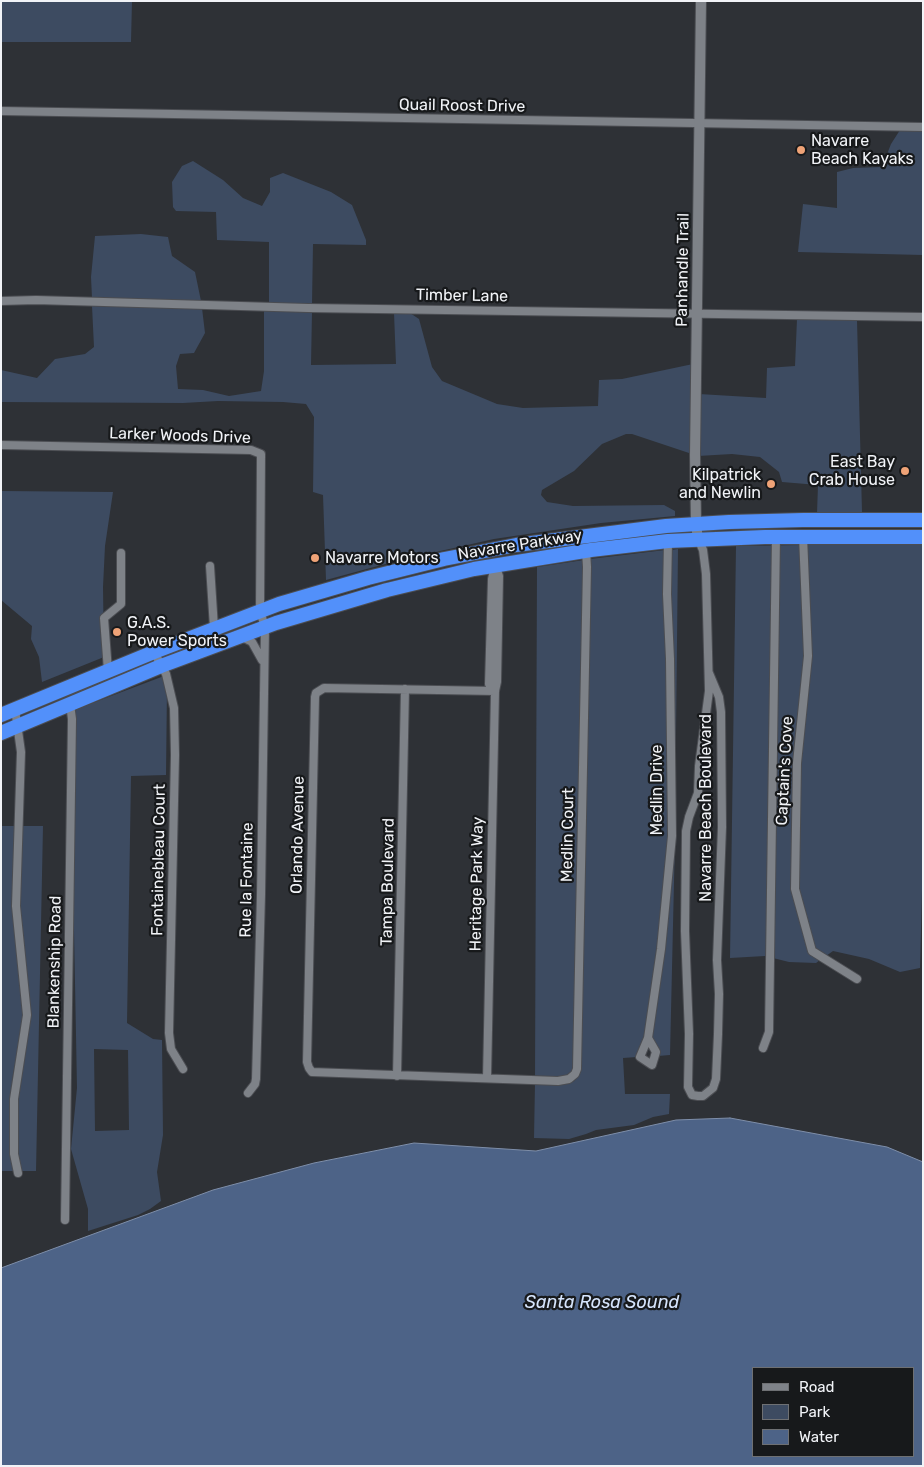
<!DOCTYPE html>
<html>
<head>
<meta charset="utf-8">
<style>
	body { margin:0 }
	#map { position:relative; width:924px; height:1467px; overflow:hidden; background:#2e3136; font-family:Rubik,sans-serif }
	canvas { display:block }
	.frame { position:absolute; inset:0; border:2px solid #f1f3f7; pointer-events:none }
	.legend { position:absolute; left:752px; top:1367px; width:162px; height:90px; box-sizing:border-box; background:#17191b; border:1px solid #6e7073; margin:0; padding:6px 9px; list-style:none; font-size:15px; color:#f1f3f7 }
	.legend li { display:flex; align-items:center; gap:10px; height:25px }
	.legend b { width:25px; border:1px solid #6e7073 }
</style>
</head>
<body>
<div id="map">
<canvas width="924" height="1467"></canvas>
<div class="frame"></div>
<ul class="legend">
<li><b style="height:6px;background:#7e8288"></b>Road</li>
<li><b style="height:14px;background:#3d4b61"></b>Park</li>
<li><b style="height:14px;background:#4d6387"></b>Water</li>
</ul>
</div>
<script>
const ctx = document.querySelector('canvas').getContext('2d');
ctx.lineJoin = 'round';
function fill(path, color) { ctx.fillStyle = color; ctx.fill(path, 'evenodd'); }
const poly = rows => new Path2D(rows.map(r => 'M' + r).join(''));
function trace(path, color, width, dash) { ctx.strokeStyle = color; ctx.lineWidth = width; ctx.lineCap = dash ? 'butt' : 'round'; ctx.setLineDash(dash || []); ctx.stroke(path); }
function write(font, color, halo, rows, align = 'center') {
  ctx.font = font + ' Rubik,sans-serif'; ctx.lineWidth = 4.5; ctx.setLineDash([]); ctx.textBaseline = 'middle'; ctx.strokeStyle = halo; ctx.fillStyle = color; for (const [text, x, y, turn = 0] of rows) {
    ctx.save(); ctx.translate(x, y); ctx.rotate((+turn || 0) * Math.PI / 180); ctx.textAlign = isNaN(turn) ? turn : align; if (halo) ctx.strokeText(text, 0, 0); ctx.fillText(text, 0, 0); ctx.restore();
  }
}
fill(poly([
	[1,1,132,1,131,42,1,42],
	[900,130,923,131,923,255,798,252,803,204,837,208,837,172,853,168,882,167,891,144],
	[193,161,223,180,243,198,262,206,270,192,270,178,283,173,331,192,352,205,366,240,366,245,313,244,312,304,265,303,269,302,269,242,217,240,216,212,176,211,173,207,172,182,182,166],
	[141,234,168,237,172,256,195,272,201,301,92,298,91,277,95,236],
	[92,306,202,308,205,333,194,353,180,354,176,366,178,389,203,390,229,396,261,391,264,371,264,310,312,312,311,365,396,364,394,313,410,313,419,319,432,367,442,381,497,404,523,408,598,406,599,380,622,379,693,364,692,454,632,434,626,434,602,444,574,471,542,490,541,495,547,502,573,506,664,505,675,511,675,516,601,523,494,539,400,560,326,580,323,495,313,492,314,417,306,404,283,402,218,401,183,403,1,402,1,370,37,378,55,359,85,354,94,347],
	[797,319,857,320,862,512,817,513,818,485,782,482,779,472,760,457,732,454,698,456,699,394,766,398,767,368,795,366],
	[1,491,113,492,105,546,103,587,104,657,42,682,39,657,31,639,32,626,1,600],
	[800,545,805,656,791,889,808,952,820,960,816,963,789,962,765,956,730,958,736,546],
	[806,545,923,545,923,852,920,968,900,972,869,959,833,951,826,956,814,949,798,888,800,763,811,655],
	[678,549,675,828,670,594,671,550],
	[665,550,669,836,657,949,645,1036,637,1057,623,1058,625,1094,670,1094,669,1114,653,1117,634,1125,596,1130,586,1134,569,1139,534,1138,535,1083,564,1084,574,1081,578,1076,590,559],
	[584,560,574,1068,573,1072,563,1077,535,1076,537,567],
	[164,676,167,688,166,775,131,776,127,1023,153,1039,162,1040,163,1135,157,1172,161,1201,150,1209,138,1215,88,1231,88,1209,71,1149,77,1088,73,878,74,710],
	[94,1049,128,1050,129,1130,95,1131],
	[1,826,16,826,24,1015,22,1031,13,1074,11,1099,15,1171,1,1171],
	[23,826,43,826,36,1171,21,1171,17,1153,17,1100,30,1015,19,906],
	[675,839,670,1055,658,1056,651,1037]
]), '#3d4b61');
const water = poly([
	[730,1118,887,1147,923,1162,923,1466,1,1466,1,1268,213,1190,314,1163,414,1143,536,1151,676,1120,730,1118],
	[753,1368,913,1368,913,1456,753,1456,753,1368]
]);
fill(water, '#4d6387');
trace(water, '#7e8ea9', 1);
const street = poly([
	[1,111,923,127],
	[1,301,36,300,308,308,923,317],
	[1,445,251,450,261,454,260,611,265,627,261,895,256,1079,255,1084,248,1093],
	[803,536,808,656,797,763,795,889,812,951,857,979],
	[698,539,703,550,706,574,709,691,699,766,698,793,689,817,686,831,685,931,689,1034,688,1087,692,1095,698,1096,703,1096,713,1088,716,1079,718,1034,719,994,717,960,722,827,721,712,719,697,709,673],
	[495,565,492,579,489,684,495,691],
	[210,566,214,628],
	[240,636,252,642,262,660],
	[154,652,166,674,174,708,175,755,169,1033,171,1049,183,1069],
	[108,671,104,618,121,604,121,553],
	[495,691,324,688,316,693,315,697,307,1062,309,1068,312,1072,558,1081,569,1079,575,1074,577,1069,587,567,586,551],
	[15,709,21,752,16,906,27,1015,14,1099,14,1154,18,1173],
	[648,1038,656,1052,652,1065,640,1057,648,1038,661,949,672,836,670,659,667,594,668,541],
	[763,1048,769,1032,776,536],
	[397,1076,405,689],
	[487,1078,495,691,497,682,499,576,495,565],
	[65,1220,72,719,70,704]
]);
const secondary = poly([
	[698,539,696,524,695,455,701,1]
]);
const highway = poly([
	[1,715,154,652,279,604,368,578,444,559,516,545,666,526,729,522,803,520,923,520],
	[1,733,161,666,276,623,387,590,474,569,591,550,668,541,765,537,923,537]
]);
trace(street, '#4b4d52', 10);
trace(secondary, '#4b4d52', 12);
trace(highway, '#4b4d52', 16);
trace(street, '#7e8288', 8);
trace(secondary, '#7e8288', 10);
trace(highway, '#5290fa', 14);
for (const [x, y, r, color] of [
	[801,150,5,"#efa377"],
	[905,471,5,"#efa377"],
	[771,484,5,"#efa377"],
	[315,558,5,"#efa377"],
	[117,632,5,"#efa377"]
]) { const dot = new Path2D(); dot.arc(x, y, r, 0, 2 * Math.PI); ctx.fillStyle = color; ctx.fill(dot); trace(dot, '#17191b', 2); }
write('16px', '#f1f3f7', '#17191b', [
	["Quail Roost Drive",462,106,1],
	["Panhandle Trail",683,270,-89],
	["Timber Lane",462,296,1],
	["Larker Woods Drive",180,436,2],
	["Navarre Parkway",520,545,-9],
	["Captain's Cove",785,771,-87],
	["Medlin Drive",657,790,-90],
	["Navarre Beach Boulevard",706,808,-90],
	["Orlando Avenue",298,835,-89],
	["Medlin Court",568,835,-89],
	["Fontainebleau Court",159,860,-89],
	["Rue la Fontaine",247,880,-89],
	["Tampa Boulevard",388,882,-89],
	["Heritage Park Way",477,884,-89],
	["Blankenship Road",55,962,-89]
]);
write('16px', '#f1f3f7', '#17191b', [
	["Navarre",811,141],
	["Beach Kayaks",811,159],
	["East Bay",895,462,"right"],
	["Crab House",895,480,"right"],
	["Kilpatrick",761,475,"right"],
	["and Newlin",761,493,"right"],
	["Navarre Motors",325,558],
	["G.A.S.",127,623],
	["Power Sports",127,641]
], 'left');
write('italic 18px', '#d6e5fd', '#17191b', [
	["Santa Rosa Sound",602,1303]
]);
</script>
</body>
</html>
